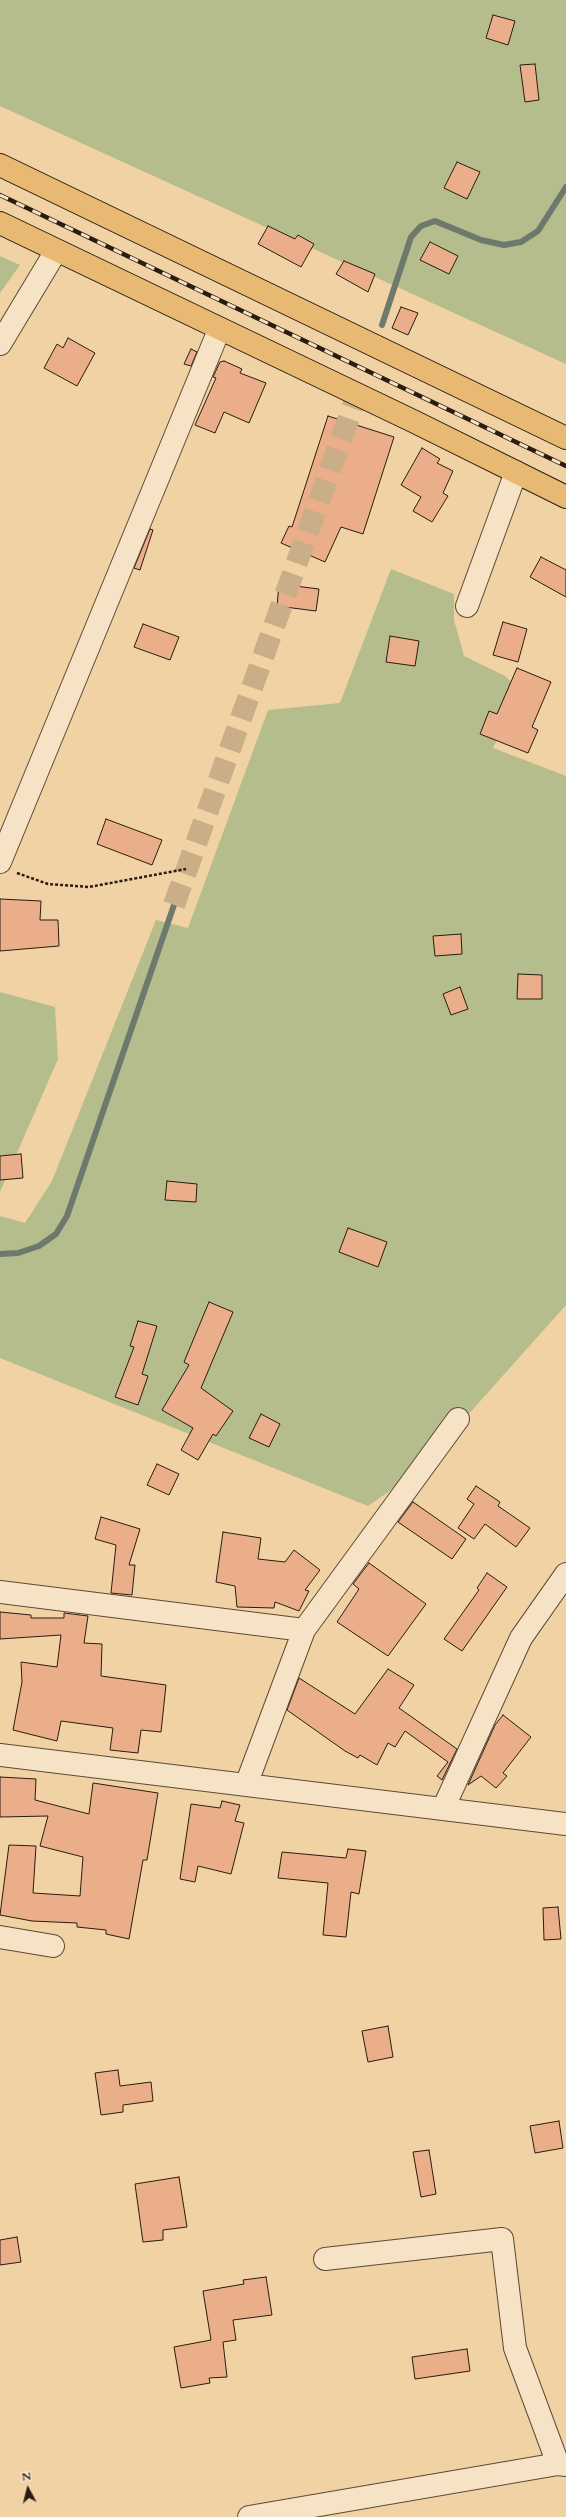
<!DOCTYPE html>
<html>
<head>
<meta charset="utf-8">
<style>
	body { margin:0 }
	#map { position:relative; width:566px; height:2517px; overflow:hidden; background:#f1d2a4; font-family:Cardo,serif }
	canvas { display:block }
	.north { position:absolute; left:8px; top:2469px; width:40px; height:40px; -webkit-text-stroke:3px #f6e2c4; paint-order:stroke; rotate:353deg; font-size:11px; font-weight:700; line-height:16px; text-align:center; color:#2a1c11 }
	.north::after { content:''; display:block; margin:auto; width:14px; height:18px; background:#2a1c11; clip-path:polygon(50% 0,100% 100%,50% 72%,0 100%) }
</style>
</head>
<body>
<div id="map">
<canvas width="566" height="2517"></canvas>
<div class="north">N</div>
</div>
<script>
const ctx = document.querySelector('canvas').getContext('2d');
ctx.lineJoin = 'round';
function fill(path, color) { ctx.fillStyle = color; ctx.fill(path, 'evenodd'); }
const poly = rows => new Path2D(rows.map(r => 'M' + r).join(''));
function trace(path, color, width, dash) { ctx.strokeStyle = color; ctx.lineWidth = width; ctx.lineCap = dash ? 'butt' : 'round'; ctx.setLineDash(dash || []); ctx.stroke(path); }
fill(poly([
	[0,0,566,0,566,364,0,106],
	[0,256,20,265,0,293],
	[391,569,454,594,454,620,464,656,505,676,520,690,493,748,566,776,566,1305,417,1472,368,1506,0,1358,0,1216,25,1223,52,1181,156,920,188,928,268,710,340,703],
	[0,992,55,1007,58,1059,0,1192]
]), '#b4bd8b');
trace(poly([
	[382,325,411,237,421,226,435,221,481,240,504,245,521,242,538,231,566,187],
	[0,1254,18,1253,39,1246,56,1234,67,1216,174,905]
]), '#6e786d', 6);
const building = poly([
	[493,15,515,21,508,45,486,38,493,15],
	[535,64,539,100,525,102,520,65,535,64],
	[457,162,480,172,467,199,444,188,457,162],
	[268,226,295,239,298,235,314,244,301,267,258,244,268,226],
	[430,242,458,256,449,274,420,260,430,242],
	[344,261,375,274,368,292,336,274,344,261],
	[401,307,418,313,408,335,392,328,401,307],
	[68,338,95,353,77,386,44,368,57,344,63,348,68,338],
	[191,349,197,352,191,366,184,364,191,349],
	[224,361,242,369,240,373,266,383,249,423,224,412,215,433,195,425,216,378,213,377,220,362,224,361],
	[328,416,394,437,363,534,341,527,325,562,281,543,289,526,292,527,328,416],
	[422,448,440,459,437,463,453,471,443,493,448,496,432,522,413,511,421,497,401,485,422,448],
	[150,529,153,530,140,570,134,568,150,529],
	[541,557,566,570,566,597,530,577,541,557],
	[279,584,319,589,316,611,277,606,279,584],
	[503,622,527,629,518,662,493,655,503,622],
	[143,624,179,637,170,660,134,647,143,624],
	[390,636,419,641,415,666,386,662,390,636],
	[517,668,551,682,532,727,538,730,528,753,480,734,489,711,497,714,517,668],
	[106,819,162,840,152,865,97,844,106,819],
	[0,899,41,901,40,920,58,920,59,946,0,951,0,899],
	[461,934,462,954,435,956,433,936,461,934],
	[518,974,542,975,542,999,517,999,518,974],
	[460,987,468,1009,451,1015,443,994,460,987],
	[21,1154,23,1178,0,1180,0,1156,21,1154],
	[167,1181,197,1184,196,1202,165,1200,167,1181],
	[348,1228,387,1242,378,1267,339,1252,348,1228],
	[209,1302,233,1312,201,1388,233,1411,216,1436,213,1434,198,1460,181,1450,193,1428,162,1410,189,1365,184,1362,209,1302],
	[138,1321,157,1326,142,1374,148,1376,138,1405,115,1397,134,1347,130,1346,138,1321],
	[261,1414,280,1424,269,1447,249,1438,261,1414],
	[157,1464,179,1474,169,1495,147,1485,157,1464],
	[476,1486,500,1502,498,1506,530,1528,516,1547,485,1524,474,1539,458,1528,474,1504,467,1499,476,1486],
	[413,1502,466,1539,452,1559,398,1522,413,1502],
	[101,1517,140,1529,129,1565,135,1565,132,1595,111,1593,116,1545,95,1539,101,1517],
	[223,1532,261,1538,258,1559,285,1562,294,1550,320,1570,305,1590,309,1591,299,1611,275,1602,274,1608,237,1607,235,1586,216,1582,223,1532],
	[369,1563,426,1604,388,1656,337,1622,359,1589,353,1584,369,1563],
	[487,1573,507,1587,462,1651,444,1639,479,1590,477,1588,487,1573],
	[0,1612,31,1615,31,1618,64,1618,64,1613,88,1616,84,1643,102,1644,101,1676,166,1685,161,1732,141,1730,138,1753,110,1750,113,1728,61,1721,57,1741,13,1730,22,1682,21,1662,57,1667,61,1635,0,1639,0,1612],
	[388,1669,414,1685,399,1708,457,1749,442,1780,437,1776,448,1762,405,1731,395,1747,388,1743,377,1765,360,1755,358,1758,345,1751,287,1710,299,1678,355,1714,388,1669],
	[503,1715,531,1737,503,1773,507,1776,496,1788,481,1776,468,1785,495,1725,503,1715],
	[0,1777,36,1779,35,1800,89,1814,93,1783,158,1793,147,1860,143,1860,129,1939,106,1934,106,1930,77,1927,77,1923,32,1921,0,1915,9,1845,36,1846,33,1893,80,1896,83,1857,40,1846,48,1816,0,1817,0,1777],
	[222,1801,240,1805,235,1821,244,1823,231,1874,198,1866,195,1882,180,1879,191,1804,220,1808,222,1801],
	[348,1849,366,1851,359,1894,351,1892,346,1937,323,1935,328,1883,278,1878,282,1852,346,1858,348,1849],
	[558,1907,561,1939,544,1940,543,1908,558,1907],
	[388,2026,393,2057,368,2062,362,2031,388,2026],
	[118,2070,120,2086,151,2082,153,2101,123,2105,123,2112,101,2115,95,2073,118,2070],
	[559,2121,563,2148,535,2153,530,2126,559,2121],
	[429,2150,436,2194,421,2197,413,2152,429,2150],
	[179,2177,187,2227,163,2230,163,2240,143,2242,135,2184,179,2177],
	[17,2237,21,2262,0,2265,0,2240,17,2237],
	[266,2277,272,2315,233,2320,236,2340,223,2342,227,2377,209,2378,210,2383,181,2388,174,2347,211,2340,203,2291,244,2284,243,2280,266,2277],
	[467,2349,470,2371,415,2379,412,2357,467,2349]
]);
fill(building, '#eaae8b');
trace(building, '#2a1c11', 1);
trace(poly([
	[174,905,357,395]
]), '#c9ae87', 22, [22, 11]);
const minor = poly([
	[0,344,56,251],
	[467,606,516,472],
	[0,862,219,330],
	[0,1592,304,1630],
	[0,1755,566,1824],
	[246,1785,304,1630,458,1419],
	[443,1809,521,1638,566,1574],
	[0,1937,53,1946],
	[325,2259,502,2239,515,2348,558,2464],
	[249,2517,558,2464,566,2465]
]);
const major = poly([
	[0,165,566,438],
	[0,223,415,422,566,497]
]);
trace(minor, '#5c4a36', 24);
trace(major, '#2a1c11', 24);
trace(poly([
	[17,873,48,884,89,887,186,869]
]), '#2a1c11', 2.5, [3, 2]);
trace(minor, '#f6e2c4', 22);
trace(major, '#e8b972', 22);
const rail = poly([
	[0,195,566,466]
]);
trace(rail, '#2a1c11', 4.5);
trace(rail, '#f6e2c4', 3, [9]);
</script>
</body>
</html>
